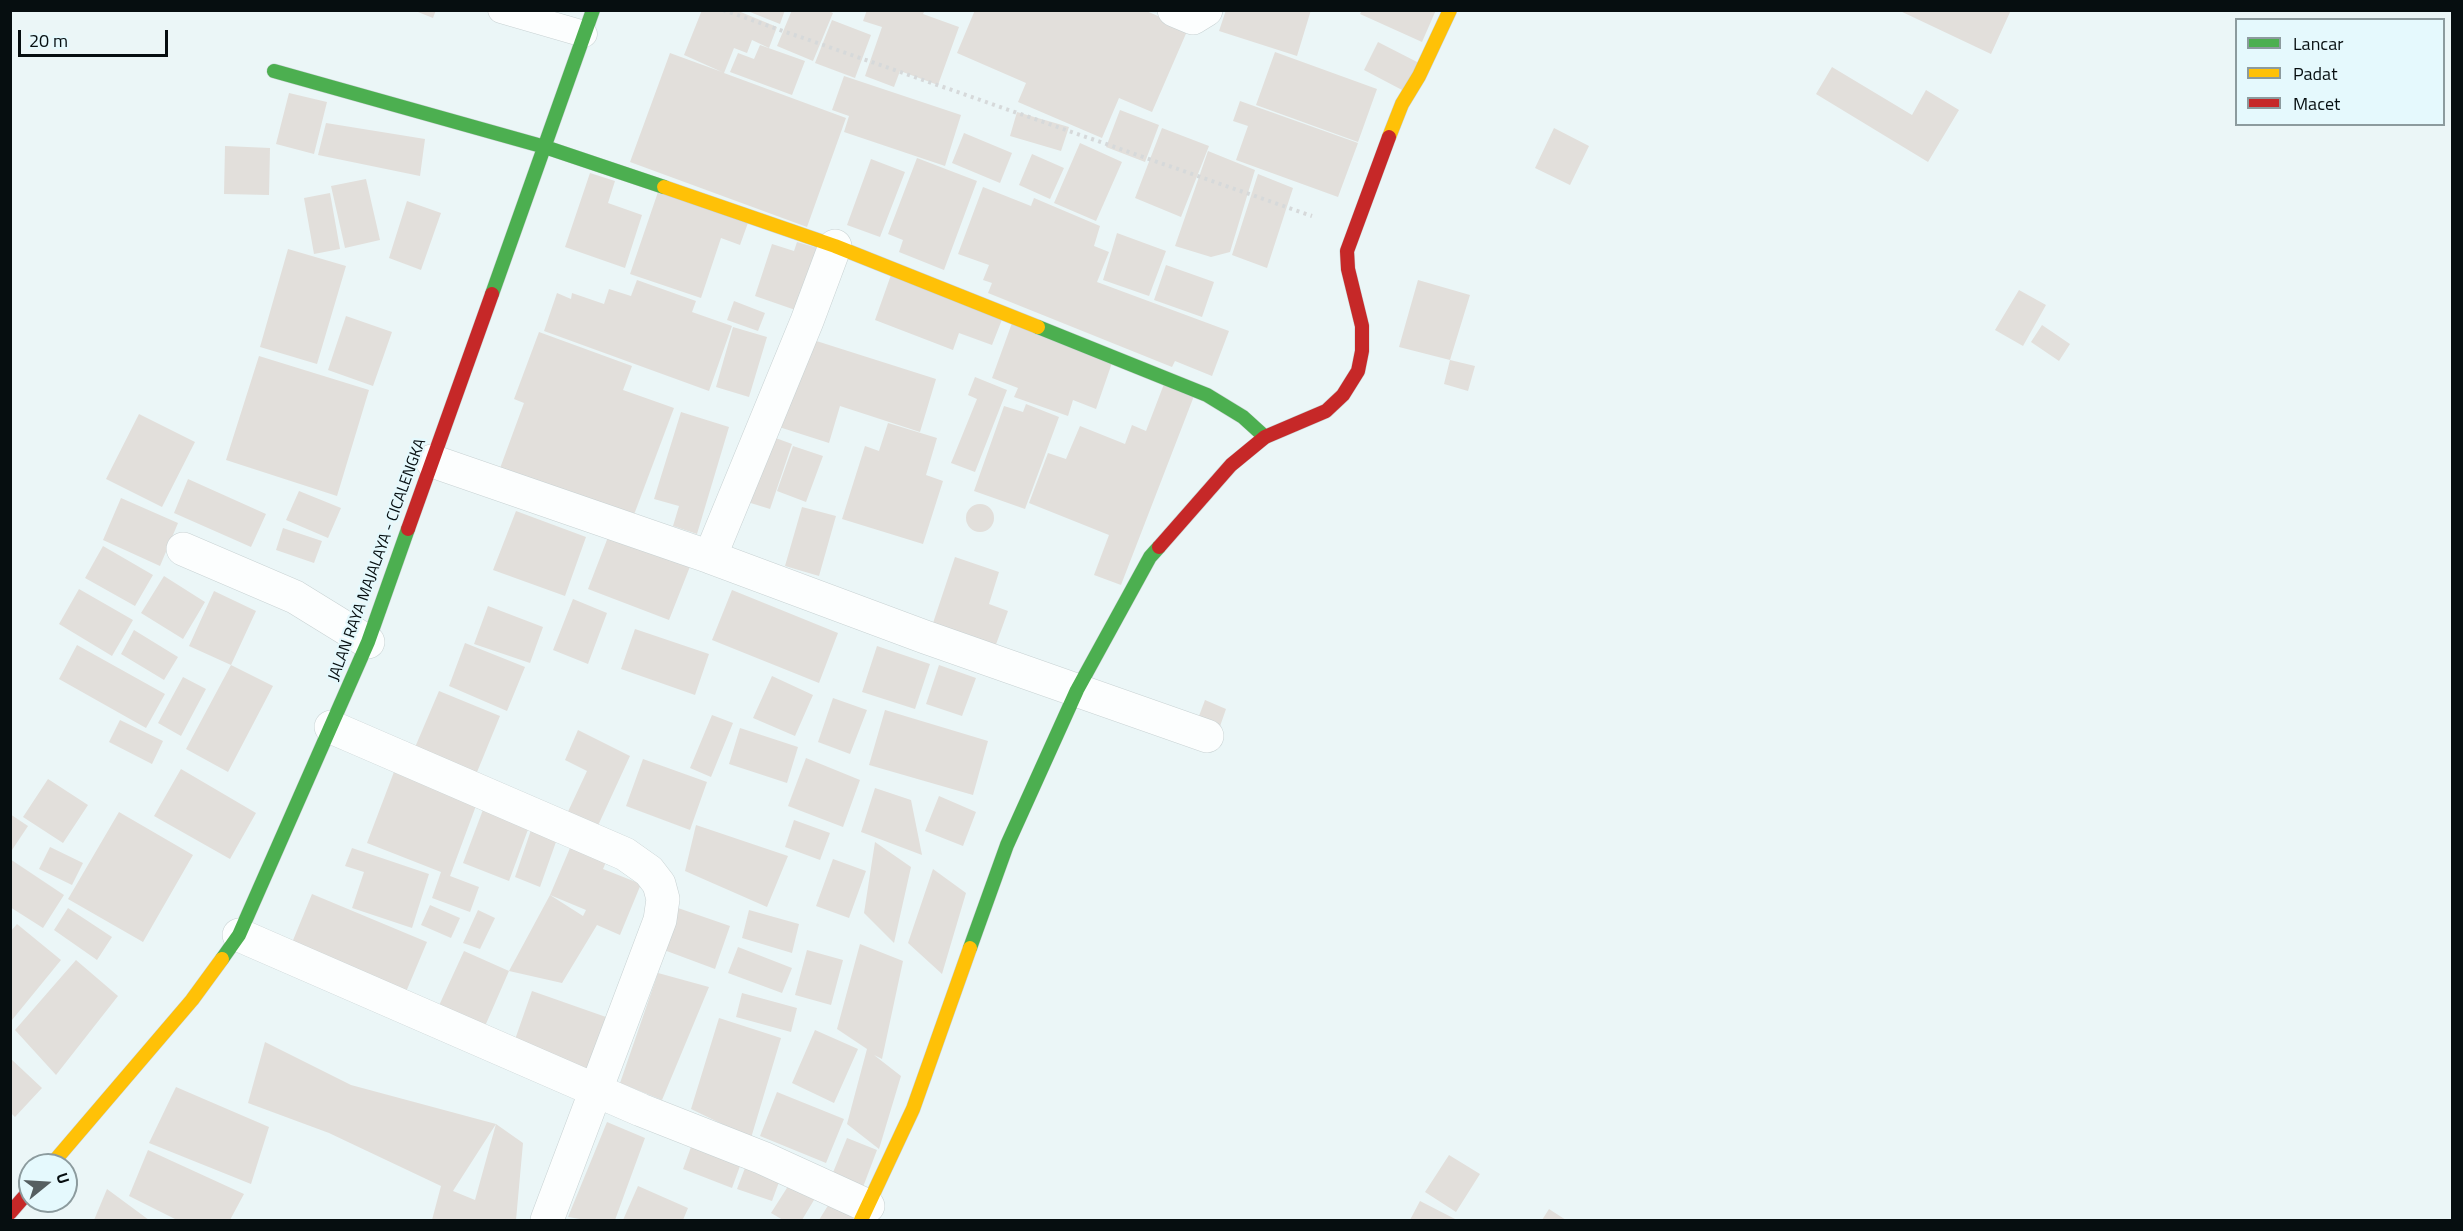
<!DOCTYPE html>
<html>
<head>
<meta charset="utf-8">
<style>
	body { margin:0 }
	#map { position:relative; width:2463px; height:1231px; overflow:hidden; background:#ebf6f7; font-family:"Titillium Web",sans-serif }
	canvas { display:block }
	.frame { position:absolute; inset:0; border:12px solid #060e10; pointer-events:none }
	.legend { position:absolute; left:2235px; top:18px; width:210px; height:108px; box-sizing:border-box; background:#e5f9fd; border:2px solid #8c9b9e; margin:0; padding:8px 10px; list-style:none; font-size:18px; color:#060e10 }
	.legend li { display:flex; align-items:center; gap:12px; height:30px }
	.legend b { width:30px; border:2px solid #8c9b9e }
	.north { position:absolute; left:18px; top:1153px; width:60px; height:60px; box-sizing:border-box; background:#e5f9fd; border:2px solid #8c9b9e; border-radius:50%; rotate:72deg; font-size:16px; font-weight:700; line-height:24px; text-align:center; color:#060e10 }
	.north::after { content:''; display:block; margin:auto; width:21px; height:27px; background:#565f61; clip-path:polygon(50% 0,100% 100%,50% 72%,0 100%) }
	.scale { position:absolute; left:18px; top:30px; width:150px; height:27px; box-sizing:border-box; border:3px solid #060e10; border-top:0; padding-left:8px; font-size:18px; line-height:21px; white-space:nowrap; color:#060e10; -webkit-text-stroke:4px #e5f9fd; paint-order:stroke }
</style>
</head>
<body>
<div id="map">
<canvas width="2463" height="1231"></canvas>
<div class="frame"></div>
<ul class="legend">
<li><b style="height:8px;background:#4caf50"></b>Lancar</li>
<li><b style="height:8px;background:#ffc107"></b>Padat</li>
<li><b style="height:8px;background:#c62828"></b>Macet</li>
</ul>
<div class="north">U</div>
<div class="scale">20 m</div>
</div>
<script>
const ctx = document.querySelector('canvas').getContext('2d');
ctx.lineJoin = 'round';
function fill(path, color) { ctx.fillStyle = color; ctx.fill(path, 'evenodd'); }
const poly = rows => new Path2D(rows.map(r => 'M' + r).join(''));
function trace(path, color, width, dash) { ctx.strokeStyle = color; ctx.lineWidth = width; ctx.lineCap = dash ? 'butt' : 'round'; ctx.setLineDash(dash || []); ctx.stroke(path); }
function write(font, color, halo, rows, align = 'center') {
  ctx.font = font + ' "Titillium Web",sans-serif'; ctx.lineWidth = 4.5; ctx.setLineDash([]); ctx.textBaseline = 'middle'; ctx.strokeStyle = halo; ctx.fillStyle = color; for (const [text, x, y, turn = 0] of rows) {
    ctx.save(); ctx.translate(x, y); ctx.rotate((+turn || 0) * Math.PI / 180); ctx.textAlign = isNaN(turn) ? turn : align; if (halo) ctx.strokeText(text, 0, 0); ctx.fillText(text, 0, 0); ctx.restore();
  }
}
fill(poly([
	[413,10,436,10,433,18],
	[702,10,736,10,777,27,769,48,752,40,747,53,734,48,724,73,846,118,807,227,630,162,670,53,722,72,684,55],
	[745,10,785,10,780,24],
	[792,10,827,10,833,13,813,61,777,46],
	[867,10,925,10,923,14,959,27,938,85,900,71,894,87,865,76,882,27,863,21],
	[975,10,1144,10,1188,29,1152,112,1119,98,1102,138,1018,102,1026,83,957,53],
	[1226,10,1311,10,1297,56,1219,31],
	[1362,10,1436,10,1422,42,1360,14],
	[1898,10,2011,10,1991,54],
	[832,20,871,35,855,78,815,63],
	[1378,42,1419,63,1404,91,1364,70],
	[760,45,805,61,792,95,730,72,738,53,754,59],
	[1275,52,1377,89,1358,142,1256,105],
	[1832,67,1912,115,1926,90,1959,110,1928,162,1816,94],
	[844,76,961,115,945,166,844,132,849,116,832,110],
	[289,93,327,102,314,154,276,144],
	[1240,101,1358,143,1338,197,1236,160,1248,126,1233,121],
	[1120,110,1159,125,1145,162,1106,147],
	[1017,112,1069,127,1061,151,1010,136],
	[326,123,425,139,420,176,318,155],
	[1162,128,1209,146,1181,217,1135,198],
	[1554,128,1589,146,1570,185,1535,168],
	[964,133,1012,153,1000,183,952,163],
	[1080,143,1122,162,1096,221,1054,203],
	[225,146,270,148,269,195,224,194],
	[1208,151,1255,170,1230,252,1211,257,1175,246],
	[1032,154,1064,168,1050,199,1019,185],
	[917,158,977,181,944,270,899,252,903,240,888,234],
	[871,159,905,172,880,237,847,225],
	[590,173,615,181,608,203,642,215,625,268,565,247],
	[1258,174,1293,188,1267,268,1232,255],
	[366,179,380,240,345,248,331,186],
	[983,187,1031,206,1034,198,1100,226,1094,246,1109,252,1097,282,1229,331,1212,376,1175,361,1172,367,988,293,992,283,983,280,989,265,958,254],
	[659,189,749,220,740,245,721,238,701,298,630,274],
	[330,193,340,249,314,254,304,198],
	[407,201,441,213,421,270,389,258],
	[1117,233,1166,251,1149,296,1103,280],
	[797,242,825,250,804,313,755,296,772,244,794,251],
	[288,249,346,266,317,364,260,347],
	[1166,265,1214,282,1202,317,1154,300],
	[891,275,1003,317,992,345,959,333,953,350,875,320],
	[637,280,696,301,692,312,732,326,709,391,544,331,557,293,571,299,572,293,604,304,609,289,631,296],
	[1418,280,1470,295,1450,360,1475,366,1468,391,1444,384,1450,360,1399,347],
	[2019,290,2046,305,2023,346,1995,330],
	[734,301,765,313,758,331,727,320],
	[346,316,392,332,373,386,328,370],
	[1012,323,1113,360,1096,409,1073,400,1068,416,1014,397,1018,388,992,378],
	[2042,325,2070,344,2059,361,2031,342],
	[733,327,767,337,749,397,716,387],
	[539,332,632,366,623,390,674,408,632,520,499,471,524,403,514,399],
	[807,338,936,379,920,432,840,406,829,443,779,427],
	[259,356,369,390,337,496,226,460],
	[975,377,1007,390,975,472,951,463,977,399,968,395],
	[1164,384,1194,396,1121,585,1094,575,1109,535,1029,503,1048,453,1066,459,1080,426,1125,444,1132,425,1146,431],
	[1026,404,1059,417,1025,509,974,491,1004,406,1023,412],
	[681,412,729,427,697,534,673,526,679,506,654,499],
	[139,414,195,442,162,507,106,479],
	[888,423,937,438,926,475,943,481,923,544,842,519,865,446,879,451],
	[762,433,792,444,770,509,741,500],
	[793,446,823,456,806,502,777,491],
	[188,479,266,514,251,547,174,513],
	[299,491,341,508,328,538,286,520],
	[121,498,178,523,160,566,103,540],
	'966 518a14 14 0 1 1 28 0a14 14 0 1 1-28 0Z',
	[802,507,836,516,819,576,785,566],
	[516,511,586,537,565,596,493,570],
	[283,528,322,541,314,563,276,550],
	[610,532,691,564,669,620,588,589],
	[103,546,153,575,135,606,85,578],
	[955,557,999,572,989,604,1008,611,994,650,931,629],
	[164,576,205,602,183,639,141,613],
	[79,589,133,620,112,656,59,624],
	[732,590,838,633,819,683,712,640],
	[214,591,256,611,231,665,273,686,228,772,186,749,231,665,189,646],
	[573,599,607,613,588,664,553,650],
	[488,606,543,627,530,663,474,644],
	[635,629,709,654,695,695,621,669],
	[134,630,178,657,164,680,121,654],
	[465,643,525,667,507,711,449,686],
	[77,645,165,694,146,728,59,679],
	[877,646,930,664,915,709,862,692],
	[939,665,976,678,962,716,926,704],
	[772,676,813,695,795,736,753,718],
	[183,677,206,689,181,736,158,723],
	[439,691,500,716,475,777,413,752],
	[833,698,867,710,850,754,818,742],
	[1205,700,1226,709,1218,732,1196,724],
	[885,710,988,741,973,795,869,765],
	[712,715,733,723,711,777,690,768],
	[120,720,163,741,152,764,109,742],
	[740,728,798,747,787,783,729,764],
	[578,730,630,756,595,832,565,818,587,771,565,760],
	[806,758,860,780,843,827,788,806],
	[643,759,707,782,690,830,626,806],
	[397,764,480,795,450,876,479,887,470,912,432,898,441,872,367,843],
	[181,769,256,813,230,859,154,816],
	[48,779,88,805,63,843,23,817],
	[875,788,911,800,922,855,861,832],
	[939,796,976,812,963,846,925,831],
	[487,799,533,816,509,881,463,863],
	[119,812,193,855,143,942,68,899],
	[10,814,28,826,10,853],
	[794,820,830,833,820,860,785,847],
	[696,825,788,856,767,907,685,871],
	[531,830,557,839,540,887,515,877],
	[875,842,911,867,894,943,864,913],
	[50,847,83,863,72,885,39,869],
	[352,848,429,874,412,928,352,908,364,872,345,866],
	[570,848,606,862,603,869,641,884,620,935,597,925,562,983,509,971,550,895],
	[550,895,586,910,583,916],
	[10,859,64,895,43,928,10,907],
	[833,859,866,871,849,918,816,906],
	[933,869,966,893,942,974,908,943],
	[312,894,427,942,403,999,289,950],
	[430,905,460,918,451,938,421,925],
	[68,908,112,937,97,960,54,930],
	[678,908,730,926,715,969,664,950],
	[478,910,495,918,480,949,463,943],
	[749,910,799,924,792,953,742,938],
	[17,924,61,960,12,1020,10,932],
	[860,944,903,961,882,1059,874,1055,901,1076,879,1149,847,1124,867,1049,837,1029],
	[738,947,792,968,782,993,728,973],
	[807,950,843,960,831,1005,795,995],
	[464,951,509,971,482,1033,436,1012],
	[76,960,118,996,56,1075,15,1030],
	[658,973,709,987,662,1100,620,1083],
	[532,991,606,1017,587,1073,512,1048],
	[742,993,797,1008,791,1032,736,1017],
	[719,1018,781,1038,751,1138,691,1109],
	[815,1030,858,1049,834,1103,792,1083],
	[265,1042,351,1085,496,1124,453,1191,475,1200,496,1124,523,1143,516,1220,432,1220,441,1186,329,1133,248,1103],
	[10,1058,42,1088,15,1117,10,1112],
	[176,1087,269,1127,251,1184,149,1143],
	[777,1092,844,1119,826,1163,760,1136],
	[607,1122,645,1138,615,1220,586,1220,568,1217],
	[847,1138,877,1150,863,1187,832,1175],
	[694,1139,743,1158,732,1188,683,1169],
	[148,1150,244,1194,230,1220,177,1220,129,1196],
	[1449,1155,1480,1174,1456,1212,1425,1192],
	[748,1160,782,1174,772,1201,737,1189],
	[792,1180,817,1195,802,1220,783,1220,771,1213],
	[638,1186,688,1208,683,1220,623,1220],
	[107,1189,149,1220,94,1220],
	[832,1199,855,1220,819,1220],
	[1420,1201,1457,1220,1410,1220],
	[1549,1209,1566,1220,1542,1220]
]), '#e2dfdb');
const lane = poly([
	[501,10,584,34]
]);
const street = poly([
	[1174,10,1193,18,1206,10],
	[432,461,710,557,925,637,1207,736],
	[183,549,295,597,368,642],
	[710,557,807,321,835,246],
	[331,727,625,854,649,871,659,884,663,899,660,920,547,1220],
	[239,935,641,1110,763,1158,868,1206]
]);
const fast = poly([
	[274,71,545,147,664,187],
	[492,294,593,10],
	[1038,327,1207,395,1243,417,1265,437],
	[970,948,1007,845,1077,690,1150,557,1159,547],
	[222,959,239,935,368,642,408,529]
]);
const slow = poly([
	[1389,137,1402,104,1419,76,1450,10],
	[664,187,835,246,1038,327],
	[51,1165,192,1000,222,959],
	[861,1220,913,1109,970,948]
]);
const jam = poly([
	[408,529,492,294],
	[1159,547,1231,465,1265,437,1326,411,1343,395,1358,371,1362,351,1362,326,1348,269,1347,251,1389,137],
	[10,1213,30,1190]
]);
trace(lane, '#c8d2d3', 27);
trace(street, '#c8d2d3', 34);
trace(fast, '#c8d2d3', 15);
trace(slow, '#c8d2d3', 15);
trace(jam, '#c8d2d3', 15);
trace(poly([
	[723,10,1312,216]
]), '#d6d9da', 4, [3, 4.5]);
trace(lane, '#fcfefe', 26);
trace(street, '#fcfefe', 33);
trace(fast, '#4caf50', 14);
trace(slow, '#ffc107', 14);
trace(jam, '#c62828', 14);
write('16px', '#060e10', '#e5f9fd', [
	["JALAN RAYA MAJALAYA - CICALENGKA",378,560,-70]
]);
</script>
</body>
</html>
